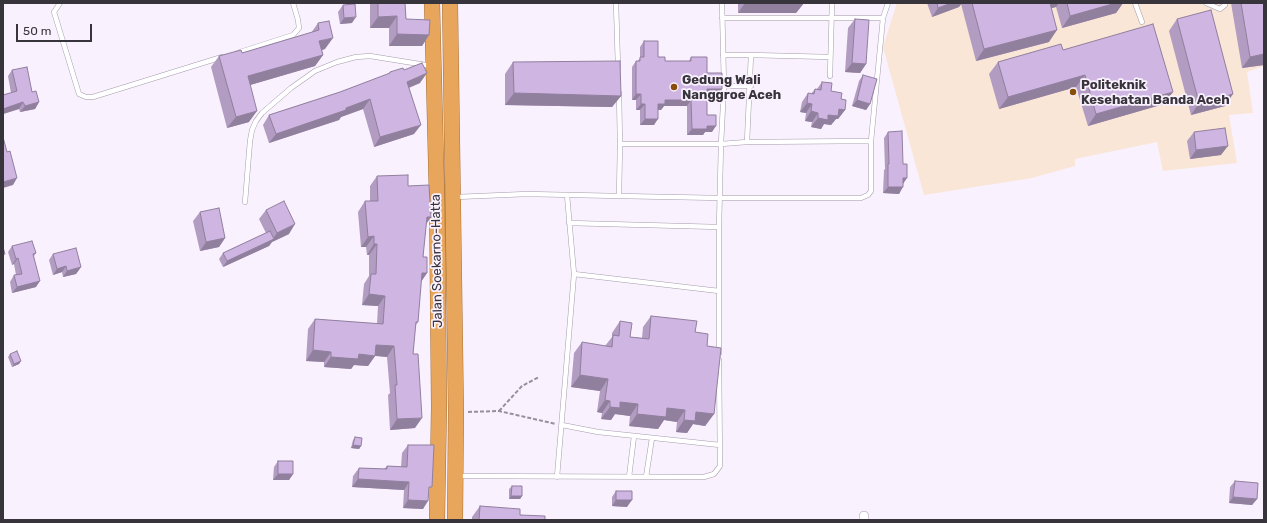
<!DOCTYPE html>
<html>
<head>
<meta charset="utf-8">
<style>
	body { margin:0 }
	#map { position:relative; width:1267px; height:523px; overflow:hidden; background:#f9f1fe; font-family:Rubik,sans-serif }
	canvas { display:block }
	.frame { position:absolute; inset:0; border:4px solid #38343b; pointer-events:none }
	.scale { position:absolute; left:16px; top:24px; width:76px; height:18px; box-sizing:border-box; border:2px solid #38343b; border-top:0; padding-left:5px; font-size:12px; line-height:14px; white-space:nowrap; color:#38343b; -webkit-text-stroke:3px #f9f1fe; paint-order:stroke }
</style>
</head>
<body>
<div id="map">
<canvas width="1267" height="523"></canvas>
<div class="frame"></div>
<div class="scale">50 m</div>
</div>
<script>
const ctx = document.querySelector('canvas').getContext('2d');
ctx.lineJoin = 'round';
function fill(path, color) { ctx.fillStyle = color; ctx.fill(path, 'evenodd'); }
const poly = rows => new Path2D(rows.map(r => 'M' + r).join(''));
function trace(path, color, width, dash) { ctx.strokeStyle = color; ctx.lineWidth = width; ctx.lineCap = dash ? 'butt' : 'round'; ctx.setLineDash(dash || []); ctx.stroke(path); }
function write(font, color, halo, rows, align = 'center') {
  ctx.font = font + ' Rubik,sans-serif'; ctx.lineWidth = 3.5; ctx.setLineDash([]); ctx.textBaseline = 'middle'; ctx.strokeStyle = halo; ctx.fillStyle = color; for (const [text, x, y, turn = 0] of rows) {
    ctx.save(); ctx.translate(x, y); ctx.rotate((+turn || 0) * Math.PI / 180); ctx.textAlign = isNaN(turn) ? turn : align; if (halo) ctx.strokeText(text, 0, 0); ctx.fillText(text, 0, 0); ctx.restore();
  }
}
fill(poly([
	[897,3,1264,3,1264,66,1247,72,1253,113,1229,115,1237,163,1163,171,1157,142,1075,159,1075,166,1032,178,924,195,883,47]
]), '#fae6d7');
const service = poly([
	[60,3,54,12,79,94,86,97,93,97,222,57],
	[616,3,618,67],
	[1135,3,1142,22],
	[1206,3,1220,9,1225,5,1225,3],
	[883,18,888,3],
	[237,53,293,35,299,28,298,20,293,3],
	[723,55,751,55,747,142],
	[751,55,830,57],
	[830,76,832,3],
	[724,86,751,86],
	[620,144,721,144,724,86,722,3],
	[619,196,720,198,861,198,868,195,871,191,871,141,883,18,722,18],
	[456,197,527,194,619,196,620,144,619,93],
	[245,202,250,141,252,130,256,121,262,113,291,88,315,71,337,62,356,57,370,56,432,66],
	[569,223,719,227],
	[574,274,719,291],
	[719,353,719,227,721,144,747,142,871,141],
	[562,425,598,432,720,445],
	[458,476,697,477,704,477,714,474,720,466,719,360],
	[557,477,574,274,567,195],
	[629,477,634,436],
	[646,477,652,438]
]);
const minor = poly([
	[864,516,864,520]
]);
const trunk = poly([
	[432,3,437,202,439,407,437,520],
	[450,3,456,413,455,520]
]);
trace(service, '#a59cac', 5.5);
trace(minor, '#a59cac', 10);
trace(trunk, '#a67036', 16);
trace(poly([
	[499,411,522,386,539,377],
	[468,412,499,411,556,424]
]), '#96909a', 2, [4, 2]);
trace(service, '#fff', 4.5);
trace(minor, '#fff', 9);
trace(trunk, '#e8a65c', 15);
fill(poly([
	[370,3,405,3,406,19,429,35,422,46,389,46,389,28,370,28],
	[738,3,804,3,796,13,738,13],
	[927,3,1123,3,1116,13,1062,28,1056,7,1051,8,1049,42,976,61,961,4,959,7,932,17],
	[1231,3,1264,3,1264,65,1242,68],
	[343,5,352,23,340,24,338,12],
	[855,19,866,64,860,73,845,72,848,28],
	[1177,19,1225,106,1191,115,1169,31],
	[318,23,325,49,322,50,323,55,315,66,250,85,249,122,227,128,211,67,219,56,242,53,311,33],
	[644,41,658,57,665,61,689,61,691,57,707,73,717,95,707,95,707,115,712,132,705,132,703,135,687,135,687,106,664,106,661,110,658,110,654,125,640,125,640,110,636,110,636,100,632,100,632,67,636,61,638,61,640,58,640,47],
	[1063,50,1164,104,1088,126,1076,87,999,109,989,74,998,62],
	[513,62,621,96,612,107,505,105,505,74],
	[12,70,39,102,35,109,20,112,19,109,3,114,3,95,11,93,8,76],
	[404,70,420,83,409,88,414,134,374,147,363,109,341,117,339,120,269,143,263,125,269,115,340,92,388,74,390,72],
	[863,75,870,104,866,110,852,106,859,81],
	[822,82,831,91,841,99,845,110,838,119,836,119,831,125,824,124,821,129,811,127,812,122,805,121,806,113,800,112,802,102,808,93,811,94,815,89,817,89],
	[888,132,903,184,899,194,883,193,884,170,885,169,884,138],
	[1194,132,1221,155,1190,159,1187,141],
	[377,176,408,186,431,217,426,224,423,257,427,273,421,282,418,322,415,326,413,354,415,428,390,430,388,395,390,393,387,357,375,356,368,366,354,365,351,369,324,367,324,362,306,361,308,329,315,319,377,324,378,306,362,305,364,284,369,276,369,255,367,255,366,247,361,247,358,212,365,201,370,201,370,186],
	[266,210,289,234,272,242,269,246,223,267,219,259,223,253,266,233,259,219],
	[200,212,225,238,219,247,200,251,193,221],
	[12,246,36,253,34,256,36,287,12,293,10,282,14,275,16,275,14,264,12,265,8,252],
	[53,254,81,267,76,274,63,277,62,272,53,275,49,260],
	[651,316,695,332,707,346,714,414,705,426,693,424,687,433,676,432,677,422,664,420,658,429,629,426,630,416,615,414,611,420,601,419,602,413,597,412,600,391,571,387,574,353,582,342,605,346,612,337,612,333,620,321,630,337,642,338,643,327],
	[10,354,21,361,19,364,12,367,8,357],
	[355,437,361,446,359,449,351,448,353,440],
	[408,445,429,491,423,509,403,508,404,490,352,487,353,476,359,468,384,469,387,466,401,467,402,453],
	[278,461,293,474,289,480,273,480,274,467],
	[1235,481,1257,499,1252,505,1229,503,1230,487],
	[512,486,522,496,520,499,509,499,509,489],
	[616,491,627,507,612,506,612,497],
	[480,506,520,515,545,520,472,520,472,517]
]), '#b29cc2');
fill(poly([
	[745,3,804,3,796,13,738,13],
	[951,3,962,3,959,7,932,17,938,8],
	[1046,3,1059,3,1056,7,1041,11],
	[1116,3,1123,3,1116,13,1062,28,1070,16],
	[397,16,389,28,370,28,378,17],
	[356,17,352,23,340,24,344,18],
	[1057,30,1049,42,976,61,984,49],
	[397,34,429,35,422,46,389,46],
	[333,38,325,49,311,53,319,41],
	[1264,54,1264,65,1242,68,1250,57],
	[323,55,315,66,240,88,248,76],
	[852,63,866,64,860,73,845,72],
	[427,73,420,83,400,91,407,82],
	[1085,75,1076,87,999,109,1008,97],
	[707,89,722,89,717,95,703,95],
	[1173,92,1164,104,1088,126,1096,114],
	[514,93,621,96,612,107,505,105],
	[636,94,641,94,636,100,632,100],
	[1233,94,1225,106,1191,115,1199,103],
	[370,99,363,109,341,117,339,120,269,143,276,134],
	[665,100,691,100,687,106,664,106,661,110,654,110,658,104],
	[857,100,870,104,866,110,852,106],
	[23,102,19,109,3,114,3,109],
	[39,102,35,109,20,112,25,106],
	[807,103,812,104,806,113,800,112],
	[641,104,645,104,640,110,636,110],
	[839,109,845,110,838,119,836,119,831,125,824,124,821,129,811,127,818,118],
	[257,111,249,122,227,128,236,117],
	[811,111,818,113,812,122,805,121],
	[645,119,658,119,654,125,640,125],
	[421,125,414,134,374,147,380,137],
	[707,126,716,126,712,132,705,132,703,135,687,135,692,129],
	[1228,146,1221,155,1190,159,1196,150],
	[17,178,13,185,3,188,3,182],
	[903,178,907,178,903,184],
	[888,187,903,187,899,194,883,193],
	[427,217,431,217,424,227],
	[295,224,289,234,272,242,269,246,223,267,227,261,272,240,277,233],
	[374,236,366,247,361,247,368,237],
	[225,238,219,247,200,251,206,242],
	[374,244,377,244,369,255,367,255],
	[18,258,14,264,12,265,16,259],
	[66,266,62,272,53,275,57,269],
	[81,267,76,274,63,277,67,271],
	[422,273,427,273,420,283],
	[40,281,36,287,12,293,17,287],
	[369,294,385,296,378,306,362,305],
	[376,345,394,346,387,357,369,355],
	[313,350,331,352,324,362,306,361],
	[359,354,375,356,368,366,354,365,351,369,324,367,331,357],
	[21,361,19,364,12,367,14,364],
	[580,375,608,379,600,391,571,387],
	[605,400,610,401,602,413,597,412],
	[620,402,638,404,630,416,615,414,611,420,601,419,610,407],
	[667,408,685,410,677,422,664,420,658,429,629,426,637,414],
	[696,412,714,414,705,426,693,424,687,433,676,432,684,420],
	[422,418,415,428,390,430,397,419],
	[353,445,361,446,359,449,351,448],
	[278,474,293,474,289,480,273,480],
	[358,479,409,482,404,490,352,487],
	[511,496,522,496,520,499,509,499],
	[1233,497,1257,499,1252,505,1229,503],
	[408,500,428,501,423,509,403,508],
	[616,500,632,500,627,507,612,506]
]), '#917f9e');
const building = poly([
	[378,3,405,3,406,19,430,20,429,35,397,34,397,16,378,17,378,3],
	[937,3,951,3,938,8,937,3],
	[972,3,1050,3,1057,30,984,49,972,3],
	[1067,3,1116,3,1070,16,1067,3],
	[1241,3,1264,3,1264,54,1250,57,1241,3],
	[355,4,356,17,344,18,343,5,355,4],
	[1211,10,1233,94,1199,103,1177,19,1211,10],
	[855,19,869,20,866,64,852,63,855,19],
	[329,21,333,38,319,41,323,55,248,76,257,111,236,117,219,56,241,50,242,53,319,30,318,23,329,21],
	[1153,24,1173,92,1096,114,1085,75,1008,97,998,62,1061,44,1063,50,1153,24],
	[644,41,658,41,658,57,665,57,665,61,691,61,691,57,707,57,707,73,722,73,722,89,707,89,707,115,716,115,716,126,707,126,707,129,692,129,691,100,665,100,665,104,658,104,658,119,645,119,645,104,641,104,641,94,636,94,636,61,640,61,640,57,644,57,644,41],
	[620,61,621,96,514,93,513,62,620,61],
	[422,63,427,73,407,82,421,125,380,137,370,99,346,108,346,110,276,134,269,115,340,92,390,73,390,72,403,68,404,70,422,63],
	[27,67,32,92,36,91,39,102,25,106,23,102,3,109,3,95,17,91,12,70,27,67],
	[863,75,877,79,870,104,857,100,863,75],
	[822,82,832,83,831,91,842,93,841,99,846,100,845,110,839,109,838,116,828,115,828,120,818,118,818,113,811,111,812,104,807,103,808,93,814,94,815,89,821,90,822,82],
	[1225,128,1228,146,1196,150,1194,132,1225,128],
	[902,131,903,164,907,164,907,178,903,178,903,187,888,187,888,164,889,164,888,132,902,131],
	[3,137,7,152,10,151,17,178,3,182,3,137],
	[408,175,408,186,429,185,431,217,427,217,423,257,427,257,427,273,422,273,418,322,416,322,413,354,418,354,422,418,397,419,395,385,397,385,394,346,376,345,375,356,359,354,358,359,331,357,331,352,313,350,315,319,383,324,385,296,369,294,371,274,376,274,377,244,374,244,374,236,368,237,365,201,378,201,377,176,408,175],
	[284,201,295,224,277,233,266,210,284,201],
	[219,208,225,238,206,242,200,212,219,208],
	[270,231,274,239,227,261,223,253,270,231],
	[32,241,36,253,33,254,40,281,17,287,14,275,22,274,18,258,16,259,12,246,32,241],
	[3,247,5,254,3,255,3,247],
	[76,248,81,267,67,271,66,266,57,269,53,254,76,248],
	[651,316,697,321,695,332,708,334,707,346,721,348,714,414,696,412,695,421,684,420,685,410,667,408,666,417,637,414,638,404,620,402,620,408,610,407,610,401,605,400,608,379,580,375,582,342,612,347,613,335,619,336,620,321,632,323,630,337,649,339,651,316],
	[17,351,21,361,14,364,10,354,17,351],
	[355,437,362,438,361,446,353,445,355,437],
	[408,445,434,445,432,487,429,487,428,501,408,500,409,482,358,479,359,468,387,469,387,466,407,467,408,445],
	[278,461,293,461,293,474,278,474,278,461],
	[1235,481,1258,483,1257,499,1233,497,1235,481],
	[512,486,522,486,522,496,511,496,512,486],
	[616,491,632,491,632,500,616,500,616,491],
	[480,506,520,509,520,515,545,516,545,520,479,520,480,506]
]);
fill(building, '#cfb5e2');
trace(building, '#917f9e', 1);
for (const [x, y, r, color] of [
	[674,87,4,"#8a4e0c"],
	[1073,92,4,"#8a4e0c"]
]) { const dot = new Path2D(); dot.arc(x, y, r, 0, 2 * Math.PI); ctx.fillStyle = color; ctx.fill(dot); trace(dot, '#f9f1fe', 1.5); }
write('bold 13px', '#38343b', '#f9f1fe', [
	["Gedung Wali",682,80],
	["Nanggroe Aceh",682,95],
	["Politeknik",1081,85],
	["Kesehatan Banda Aceh",1081,100]
], 'left');
write('13px', '#38343b', '#f9f1fe', [
	["Jalan Soekarno-Hatta",437,261,-91]
]);
</script>
</body>
</html>
